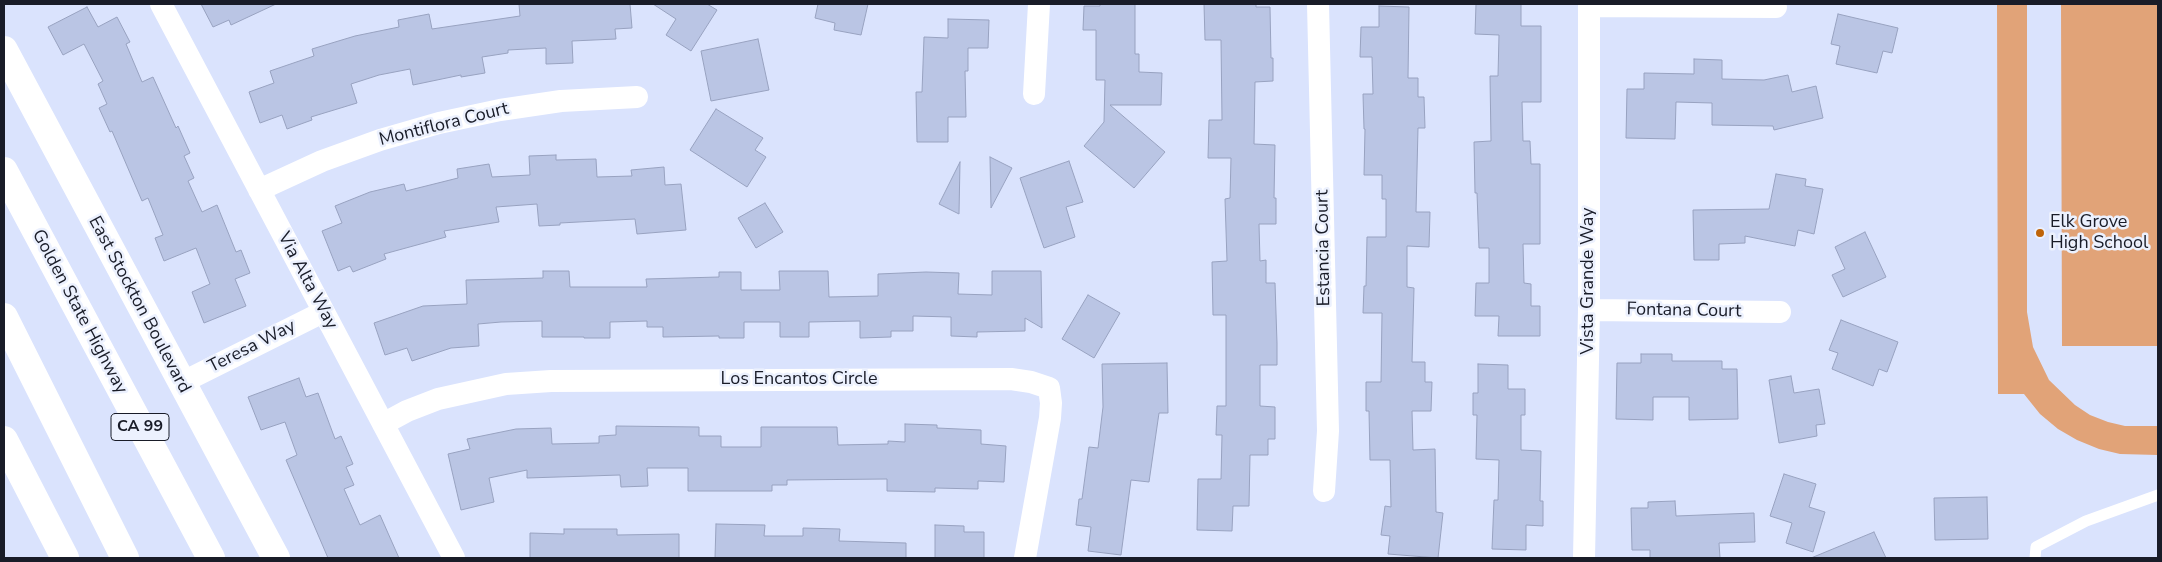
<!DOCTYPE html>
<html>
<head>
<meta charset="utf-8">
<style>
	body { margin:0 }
	#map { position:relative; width:2162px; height:562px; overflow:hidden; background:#dae3fd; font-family:"Nunito Sans",sans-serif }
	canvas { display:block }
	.frame { position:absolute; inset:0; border:5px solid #191c28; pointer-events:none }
</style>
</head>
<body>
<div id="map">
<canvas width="2162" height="562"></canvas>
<div class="frame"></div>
</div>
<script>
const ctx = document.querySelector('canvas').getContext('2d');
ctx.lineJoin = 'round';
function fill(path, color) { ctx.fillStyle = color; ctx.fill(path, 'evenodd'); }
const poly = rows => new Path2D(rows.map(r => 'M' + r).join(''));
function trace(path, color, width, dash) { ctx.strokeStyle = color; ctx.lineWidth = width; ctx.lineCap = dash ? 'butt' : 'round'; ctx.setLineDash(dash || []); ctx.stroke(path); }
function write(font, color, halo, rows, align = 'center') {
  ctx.font = font + ' "Nunito Sans",sans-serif'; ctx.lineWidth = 5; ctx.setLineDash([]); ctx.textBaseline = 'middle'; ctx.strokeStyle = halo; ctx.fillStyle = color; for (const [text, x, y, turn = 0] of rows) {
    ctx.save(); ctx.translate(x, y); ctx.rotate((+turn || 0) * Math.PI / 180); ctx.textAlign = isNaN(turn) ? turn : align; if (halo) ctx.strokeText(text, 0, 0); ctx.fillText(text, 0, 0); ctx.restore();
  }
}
fill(poly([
	[1997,4,2027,4,2027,312,2033,347,2049,380,2075,405,2090,415,2108,422,2125,426,2158,426,2158,455,2120,454,2099,449,2077,440,2058,429,2040,414,2024,394,1998,394],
	[2061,4,2158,4,2158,346,2062,346]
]), '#e1a378');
const building = poly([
	[201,4,276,4,231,25,229,20,213,27,201,4],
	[519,4,630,4,632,28,615,29,616,39,572,41,573,63,546,64,546,48,508,50,508,53,482,57,485,73,461,77,461,75,413,85,410,69,379,75,351,84,357,103,311,117,312,120,287,129,282,115,260,123,249,92,274,83,270,71,314,56,312,49,355,36,399,27,398,20,429,14,432,29,520,16,519,4],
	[653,4,707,4,717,10,691,51,666,35,676,19,653,4],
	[818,4,868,4,861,35,834,30,835,23,815,18,818,4],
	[1100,4,1135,4,1135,54,1139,54,1139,72,1162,73,1161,105,1110,105,1165,152,1134,188,1084,146,1104,122,1105,80,1096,80,1096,30,1083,30,1084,6,1100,6,1100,4],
	[1204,4,1256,4,1256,7,1270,7,1271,58,1273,58,1273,81,1255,82,1254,144,1275,145,1274,198,1276,198,1276,224,1259,224,1260,261,1266,260,1266,283,1275,283,1277,343,1277,365,1260,365,1260,406,1275,407,1275,439,1268,439,1268,455,1250,455,1249,506,1233,506,1232,531,1197,530,1198,479,1221,479,1222,435,1216,435,1217,406,1226,406,1226,315,1213,315,1212,262,1227,261,1225,199,1230,198,1231,158,1208,158,1209,120,1222,120,1221,40,1205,40,1204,4],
	[1476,4,1521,4,1521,26,1541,26,1541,102,1522,102,1523,141,1530,141,1531,164,1540,164,1540,244,1523,244,1524,283,1531,284,1531,306,1540,306,1540,336,1498,336,1499,316,1475,316,1476,283,1489,283,1489,248,1479,248,1477,193,1475,193,1474,142,1491,141,1490,76,1498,76,1499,35,1475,34,1476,4],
	[1379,6,1409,7,1408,78,1418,78,1418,97,1424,97,1425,128,1418,128,1416,212,1430,212,1429,247,1407,246,1407,287,1414,288,1412,362,1425,362,1425,382,1432,382,1431,411,1412,411,1413,450,1435,449,1436,512,1443,513,1438,558,1388,554,1390,536,1381,535,1385,506,1391,507,1390,460,1370,460,1369,411,1366,411,1366,382,1381,382,1382,313,1363,313,1364,286,1366,286,1367,237,1386,237,1386,199,1382,199,1382,175,1364,175,1365,129,1364,129,1363,94,1373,94,1372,57,1360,57,1361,27,1379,27,1379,6],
	[87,7,98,27,117,17,130,42,126,44,142,82,153,77,176,128,178,126,190,153,184,156,194,178,188,181,202,212,217,205,236,252,241,250,250,273,235,279,246,306,204,323,192,292,210,284,196,248,164,261,155,238,163,235,148,198,142,201,112,131,110,132,99,108,107,104,98,84,103,81,84,44,63,55,48,27,87,7],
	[1838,14,1898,28,1892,53,1883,51,1877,73,1836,64,1840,46,1831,44,1838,14],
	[948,19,989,20,988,48,968,48,968,71,965,71,966,117,948,117,948,142,917,142,916,92,922,92,924,37,948,38,948,19],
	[758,39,769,90,711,101,701,51,758,39],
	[1694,59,1722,60,1722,79,1764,80,1788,75,1792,92,1816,86,1823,118,1774,130,1773,126,1712,125,1712,103,1676,102,1675,139,1626,138,1627,89,1644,89,1644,73,1694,74,1694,59],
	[716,109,763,138,755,150,766,157,747,187,690,150,716,109],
	[556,155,556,160,596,159,597,177,632,176,631,170,664,167,665,185,681,184,686,230,637,234,635,219,560,223,560,225,539,226,537,204,496,207,499,222,444,231,446,237,384,254,386,259,353,272,350,266,338,271,322,231,342,223,335,206,370,192,404,184,406,191,458,178,457,169,489,164,492,177,530,175,529,156,556,155],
	[990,157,1012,168,991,208,990,157],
	[1069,161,1083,202,1066,207,1075,237,1044,248,1020,178,1069,161],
	[960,162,959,214,939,204,960,162],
	[1776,174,1806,179,1805,186,1823,189,1814,234,1798,230,1795,246,1745,236,1745,243,1719,244,1719,260,1694,260,1693,210,1769,209,1776,174],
	[765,203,783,232,756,248,738,218,765,203],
	[1865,232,1886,277,1843,297,1832,275,1845,269,1835,247,1865,232],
	[543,271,569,271,570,287,647,287,646,279,719,277,719,272,741,272,741,290,780,290,779,271,828,271,829,297,878,296,878,274,926,272,959,273,958,294,992,295,992,271,1041,271,1042,328,1025,318,1025,331,977,332,977,337,951,336,951,317,913,316,913,331,891,331,891,337,860,338,860,321,809,322,809,337,780,337,780,322,744,322,744,338,719,338,719,336,663,337,663,327,647,327,647,321,610,322,610,338,584,338,584,337,542,337,542,321,501,322,478,324,479,346,451,348,412,361,407,348,385,355,374,323,423,306,467,304,466,280,543,278,543,271],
	[1088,295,1120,313,1094,358,1062,339,1088,295],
	[1841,320,1898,342,1887,372,1879,369,1873,386,1832,369,1838,353,1829,350,1841,320],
	[1641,354,1672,354,1672,361,1722,361,1722,369,1737,369,1738,419,1689,420,1689,397,1653,397,1653,420,1616,419,1617,363,1641,363,1641,354],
	[1167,363,1168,413,1159,413,1149,482,1131,480,1121,555,1088,551,1091,527,1076,525,1079,499,1082,499,1089,447,1098,448,1103,407,1102,364,1167,363],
	[1478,364,1508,365,1508,389,1525,389,1525,415,1521,415,1521,450,1541,451,1540,501,1543,501,1543,526,1526,525,1526,550,1492,549,1494,500,1498,500,1499,460,1476,459,1477,415,1473,415,1473,393,1478,393,1478,364],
	[1791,376,1794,393,1819,389,1825,424,1816,425,1817,436,1779,443,1769,380,1791,376],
	[299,378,306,397,318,393,335,439,341,436,353,464,346,467,354,485,344,489,360,525,380,515,399,558,328,558,286,460,297,455,285,422,261,430,248,397,299,378],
	[905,424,937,425,937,428,981,430,981,444,1006,446,1004,482,978,481,978,489,935,488,935,492,887,491,887,479,787,480,787,485,772,485,772,491,688,491,688,468,647,468,648,486,621,487,620,475,527,478,527,470,489,478,494,502,461,510,448,454,470,449,467,439,516,429,551,428,552,444,599,443,599,436,616,435,616,426,699,427,699,436,721,436,721,447,761,447,761,427,837,427,838,445,888,444,888,441,905,442,905,424],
	[1784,474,1816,484,1809,507,1825,512,1813,552,1786,543,1792,523,1770,516,1784,474],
	[1987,497,1988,539,1935,540,1934,498,1987,497],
	[1675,501,1676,516,1754,513,1755,542,1719,543,1720,558,1650,558,1650,550,1632,550,1631,508,1648,508,1648,502,1675,501],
	[716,524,765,525,764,536,803,536,803,528,840,529,839,541,906,543,906,558,715,558,716,524],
	[935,525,964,526,964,532,984,532,984,558,935,558,935,525],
	[564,529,617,529,617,535,679,534,679,558,530,558,530,533,564,534,564,529],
	[1874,532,1886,558,1811,558,1874,532]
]);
fill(building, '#bac5e4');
trace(building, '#98a2c0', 1);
trace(poly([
	[2035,558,2036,547,2086,521,2158,495]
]), '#fff', 11);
trace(poly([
	[161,4,454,558],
	[1318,4,1328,431,1324,491],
	[1589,6,1776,7],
	[1034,94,1039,4],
	[259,190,322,161,380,140,439,123,500,110,561,101,637,97],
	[1589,310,1780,312],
	[181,383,323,312],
	[383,424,407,411,438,399,506,384,551,381,1011,379,1031,382,1049,388,1051,403,1050,418,1025,558],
	[1584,558,1589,310,1589,4]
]), '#fff', 22);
trace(poly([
	[4,50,276,558],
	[4,440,65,558]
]), '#fff', 28);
trace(poly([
	[4,171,211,558],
	[4,317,125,558]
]), '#fff', 28);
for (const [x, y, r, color] of [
	[2040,233,5,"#bf6409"]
]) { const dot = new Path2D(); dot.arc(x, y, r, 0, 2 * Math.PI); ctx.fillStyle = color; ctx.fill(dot); trace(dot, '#ecf1fe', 2); }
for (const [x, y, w] of [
	[140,427,58]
]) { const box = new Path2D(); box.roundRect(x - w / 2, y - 13.5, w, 27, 4); ctx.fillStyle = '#ecf1fe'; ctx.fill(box); trace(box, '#191c28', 1); }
write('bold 16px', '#191c28', null, [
	["CA 99",140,427]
]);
write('18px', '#191c28', '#ecf1fe', [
	["Montiflora Court",444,125,-14],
	["Estancia Court",1324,248,-91],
	["Via Alta Way",307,281,62],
	["Vista Grande Way",1589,281,-90],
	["East Stockton Boulevard",139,305,62],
	["Fontana Court",1684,311,1],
	["Golden State Highway",79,312,62],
	["Teresa Way",252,347,-27],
	["Los Encantos Circle",799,380]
]);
write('18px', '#191c28', '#ecf1fe', [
	["Elk Grove",2050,223],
	["High School",2050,244]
], 'left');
</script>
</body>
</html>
